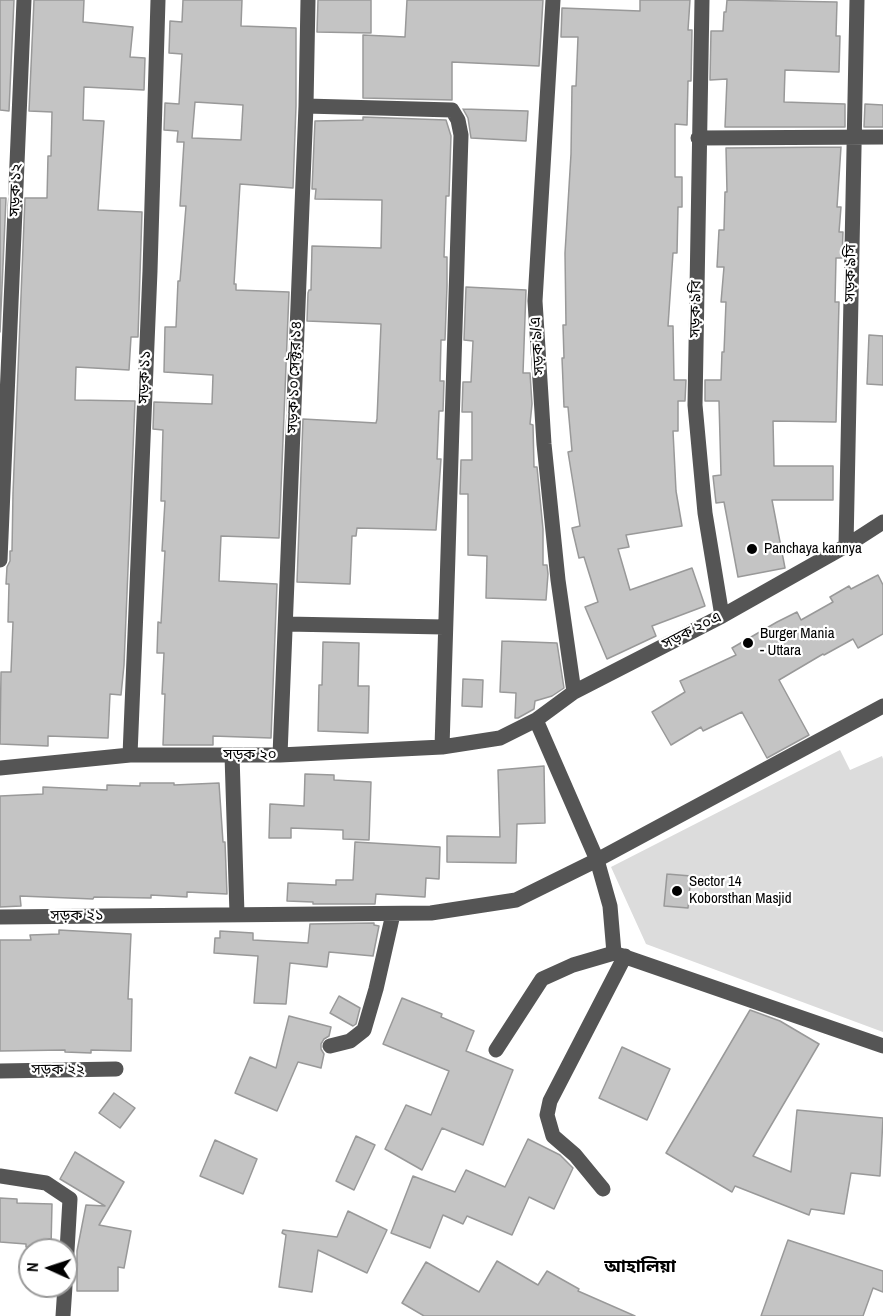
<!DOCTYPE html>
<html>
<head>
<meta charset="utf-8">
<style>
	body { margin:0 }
	#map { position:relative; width:883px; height:1316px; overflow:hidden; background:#fff; font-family:"Archivo Narrow",sans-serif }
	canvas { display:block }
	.north { position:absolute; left:18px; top:1238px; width:60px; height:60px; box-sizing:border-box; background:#fff; border:2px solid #999; border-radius:50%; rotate:273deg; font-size:16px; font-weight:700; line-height:24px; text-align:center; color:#000 }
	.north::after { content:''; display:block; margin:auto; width:21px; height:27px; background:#000; clip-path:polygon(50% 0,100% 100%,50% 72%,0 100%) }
</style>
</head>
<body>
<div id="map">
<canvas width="883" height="1316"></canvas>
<div class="north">N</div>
</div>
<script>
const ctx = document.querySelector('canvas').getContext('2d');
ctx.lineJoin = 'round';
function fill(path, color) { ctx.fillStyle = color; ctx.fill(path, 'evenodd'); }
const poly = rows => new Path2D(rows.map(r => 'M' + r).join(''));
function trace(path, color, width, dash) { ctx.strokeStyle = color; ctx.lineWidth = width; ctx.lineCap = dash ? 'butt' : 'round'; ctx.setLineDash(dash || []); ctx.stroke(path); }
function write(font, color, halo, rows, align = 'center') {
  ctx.font = font + ' "Archivo Narrow","Noto Sans Bengali",sans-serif'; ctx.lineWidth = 4.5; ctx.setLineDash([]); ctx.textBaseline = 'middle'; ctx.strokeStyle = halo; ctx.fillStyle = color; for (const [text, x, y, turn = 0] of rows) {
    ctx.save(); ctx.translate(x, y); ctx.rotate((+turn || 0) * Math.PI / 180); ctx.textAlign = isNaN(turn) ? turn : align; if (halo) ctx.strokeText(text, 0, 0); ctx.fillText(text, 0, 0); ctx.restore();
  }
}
fill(poly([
	[840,750,850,770,882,756,883,759,883,1032,646,944,611,867]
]), '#dcdcdc');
const building = poly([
	[0,0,14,0,9,111,0,110,0,0],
	[34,0,84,0,83,22,133,27,130,57,145,58,144,90,84,87,83,120,104,121,98,210,142,212,138,337,131,337,129,370,76,367,75,400,135,401,124,665,121,695,110,694,108,738,48,736,48,746,0,744,1,672,11,672,13,622,8,622,9,584,6,584,7,567,10,561,10,551,12,551,13,493,25,198,47,198,48,156,51,156,52,112,29,111,34,0],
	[183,0,242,0,241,26,296,28,296,106,293,188,240,184,234,284,236,284,236,290,289,292,279,538,221,536,219,581,277,584,271,738,213,736,213,745,163,745,165,694,162,694,164,653,157,653,158,622,161,623,165,551,162,551,165,501,161,501,163,430,153,429,154,402,212,404,213,375,164,372,165,327,176,327,178,281,180,281,186,206,180,206,184,142,177,142,178,131,164,130,165,103,179,104,182,54,169,53,170,21,182,22,183,0],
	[195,102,243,105,241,140,192,138,195,102],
	[318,0,371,0,371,33,317,32,318,0],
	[407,0,543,0,539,66,452,62,452,100,363,98,363,35,405,37,407,0],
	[640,0,690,0,688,30,692,30,691,81,688,81,687,125,675,124,675,177,682,177,682,207,678,207,677,253,673,253,668,326,673,326,674,380,686,380,685,401,678,401,678,431,673,431,676,491,682,526,626,535,629,547,618,549,630,590,692,568,705,606,652,626,656,636,607,659,585,607,598,602,584,557,579,558,572,528,580,526,568,452,572,451,568,407,564,407,562,358,564,358,563,325,566,325,565,253,571,154,572,86,576,86,578,37,561,37,562,8,640,11,640,0],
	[727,0,837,2,836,36,840,36,839,72,785,70,784,102,845,104,845,127,725,127,727,79,710,80,711,31,723,31,724,12,726,12,727,0],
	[865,104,883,105,883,127,864,127,865,104],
	[463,109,528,111,526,141,471,138,468,118,463,109],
	[363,117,446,120,451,136,449,196,446,196,444,257,447,257,447,286,445,340,441,340,440,381,444,381,443,411,439,411,437,459,441,459,436,530,357,528,356,536,352,536,350,584,297,582,303,419,376,423,377,419,381,324,307,321,308,293,309,290,311,290,312,246,381,248,382,200,315,199,316,189,312,189,315,121,363,120,363,117],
	[841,147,837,207,841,207,839,232,843,232,842,258,836,258,835,302,839,302,836,422,773,421,774,466,833,466,833,500,772,500,785,568,738,577,724,502,716,503,713,476,721,475,719,401,705,401,705,380,721,380,722,352,724,352,726,302,721,302,724,267,717,267,719,230,724,230,725,192,727,192,726,148,841,147],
	[0,198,6,198,0,332,0,198],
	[466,287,526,290,523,373,530,373,532,404,530,424,533,425,534,467,537,467,543,529,543,565,547,565,548,574,546,600,486,598,487,556,468,555,468,494,460,494,461,460,472,460,472,412,462,412,463,382,471,382,473,341,464,340,466,287],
	[869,335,883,336,883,385,867,384,869,335],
	[878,575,883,585,883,634,858,648,853,639,824,655,823,654,779,680,809,735,767,758,742,712,703,731,701,727,671,745,652,712,685,692,680,681,736,655,732,648,777,622,797,612,801,620,833,602,830,597,849,586,851,589,878,575],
	[502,641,557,643,564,688,552,696,535,701,534,709,518,718,515,718,516,693,500,692,502,641],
	[323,642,359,643,358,686,369,686,368,733,318,731,319,685,322,685,323,642],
	[463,679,483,680,482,707,462,706,463,679],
	[544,766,545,823,517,824,516,863,447,862,447,836,500,837,498,770,544,766],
	[305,774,334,775,334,780,371,782,369,840,343,839,343,830,291,828,291,838,269,838,270,804,304,806,305,774],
	[140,783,174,783,174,785,219,783,223,842,225,842,227,894,187,892,187,897,151,895,151,898,94,897,93,899,20,896,21,906,0,907,0,796,43,794,43,787,107,790,107,785,140,786,140,783],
	[355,842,440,847,439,879,426,878,425,897,376,894,375,904,313,904,313,902,287,901,288,883,336,885,336,880,353,880,355,842],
	[667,874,691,876,688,908,664,906,667,874],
	[374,923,374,925,379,926,373,956,329,952,327,967,290,963,286,1004,254,1003,258,956,214,953,215,938,220,938,220,931,253,933,253,940,308,943,310,924,374,923],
	[59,930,131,934,128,999,132,999,131,1051,91,1050,91,1053,65,1052,65,1050,0,1051,0,940,31,940,30,935,59,934,59,930],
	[339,996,360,1008,356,1024,353,1026,330,1013,339,996],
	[402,998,442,1014,441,1017,474,1031,466,1051,513,1070,483,1145,442,1128,422,1170,385,1149,406,1105,431,1115,449,1071,383,1044,402,998],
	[750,1010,780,1021,819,1044,753,1156,791,1172,797,1110,883,1118,880,1176,851,1173,844,1214,811,1209,809,1215,735,1186,732,1192,666,1153,750,1010],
	[289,1016,331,1027,329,1036,324,1039,321,1044,321,1049,324,1054,321,1068,298,1062,277,1111,235,1093,250,1057,276,1068,289,1016],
	[622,1047,670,1069,647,1120,599,1098,622,1047],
	[114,1093,135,1108,120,1128,99,1113,114,1093],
	[356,1136,375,1145,354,1190,336,1181,356,1136],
	[528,1139,560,1155,573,1168,554,1209,529,1197,512,1235,467,1216,463,1224,443,1215,430,1248,391,1233,413,1176,455,1192,466,1170,505,1187,528,1139],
	[215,1140,257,1159,243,1194,200,1176,215,1140],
	[75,1152,124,1182,99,1225,131,1231,124,1268,118,1267,118,1291,77,1291,77,1251,86,1205,105,1206,60,1179,75,1152],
	[0,1198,17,1199,17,1203,52,1204,51,1248,26,1247,26,1244,0,1242,0,1198],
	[348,1211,387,1230,367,1273,318,1250,312,1292,279,1287,286,1235,282,1233,283,1230,337,1237,348,1211],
	[788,1240,883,1271,883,1292,873,1288,863,1316,761,1316,788,1240],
	[497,1261,538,1285,547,1271,579,1289,578,1291,635,1316,424,1316,402,1303,426,1262,479,1292,497,1261]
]);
fill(building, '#c4c4c4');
trace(building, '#999', 1.5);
trace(poly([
	[553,0,535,301,544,444,558,580,574,692],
	[702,0,695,405,705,513,722,616],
	[306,106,452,110,458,120,461,135,442,747],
	[698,138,883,137],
	[846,546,857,0],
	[0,560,24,0],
	[286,624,444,627],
	[536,720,597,860,610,906,614,953,883,1046],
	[130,755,150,271,158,0],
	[232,755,237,914],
	[280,755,306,106,308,0],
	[0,768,130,755,280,755,442,747,500,738,536,720,574,692,722,616,846,546,883,522],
	[0,917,431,913,516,900,597,860,883,706],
	[330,1046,350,1041,364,1030,376,989,393,914],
	[496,1050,542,979,573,965,614,953],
	[0,1071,116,1069],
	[0,1176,46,1183,70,1199,66,1268],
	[603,1189,575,1155,553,1136,547,1115,550,1101,625,956],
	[63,1316,65,1286]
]), '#555', 15);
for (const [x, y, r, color] of [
	[752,549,6,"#000"],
	[748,643,6,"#000"],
	[677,891,6,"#000"]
]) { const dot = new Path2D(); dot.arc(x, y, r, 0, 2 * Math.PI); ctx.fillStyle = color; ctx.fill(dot); trace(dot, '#fff', 2); }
write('15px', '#000', '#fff', [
	["সড়ক ১২",16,190,-88],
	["সড়ক ৯সি",851,273,-89],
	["সড়ক ৯বি",696,309,-89],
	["সড়ক ৯/এ",538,346,-94],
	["সড়ক ১১",145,377,-88],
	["সড়ক ১০ সেক্টর ১৪",295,377,-88],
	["সড়ক ২০এ",692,631,-27],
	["সড়ক ২০",250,755],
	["সড়ক ২১",77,916,-1],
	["সড়ক ২২",58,1070,-1]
]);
write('15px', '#000', '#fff', [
	["Panchaya kannya",764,549],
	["Burger Mania",760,634],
	["- Uttara",760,651],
	["Sector 14",689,882],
	["Koborsthan Masjid",689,899]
], 'left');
write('bold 18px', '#000', '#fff', [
	["আহালিয়া",640,1267]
]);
</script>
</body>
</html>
